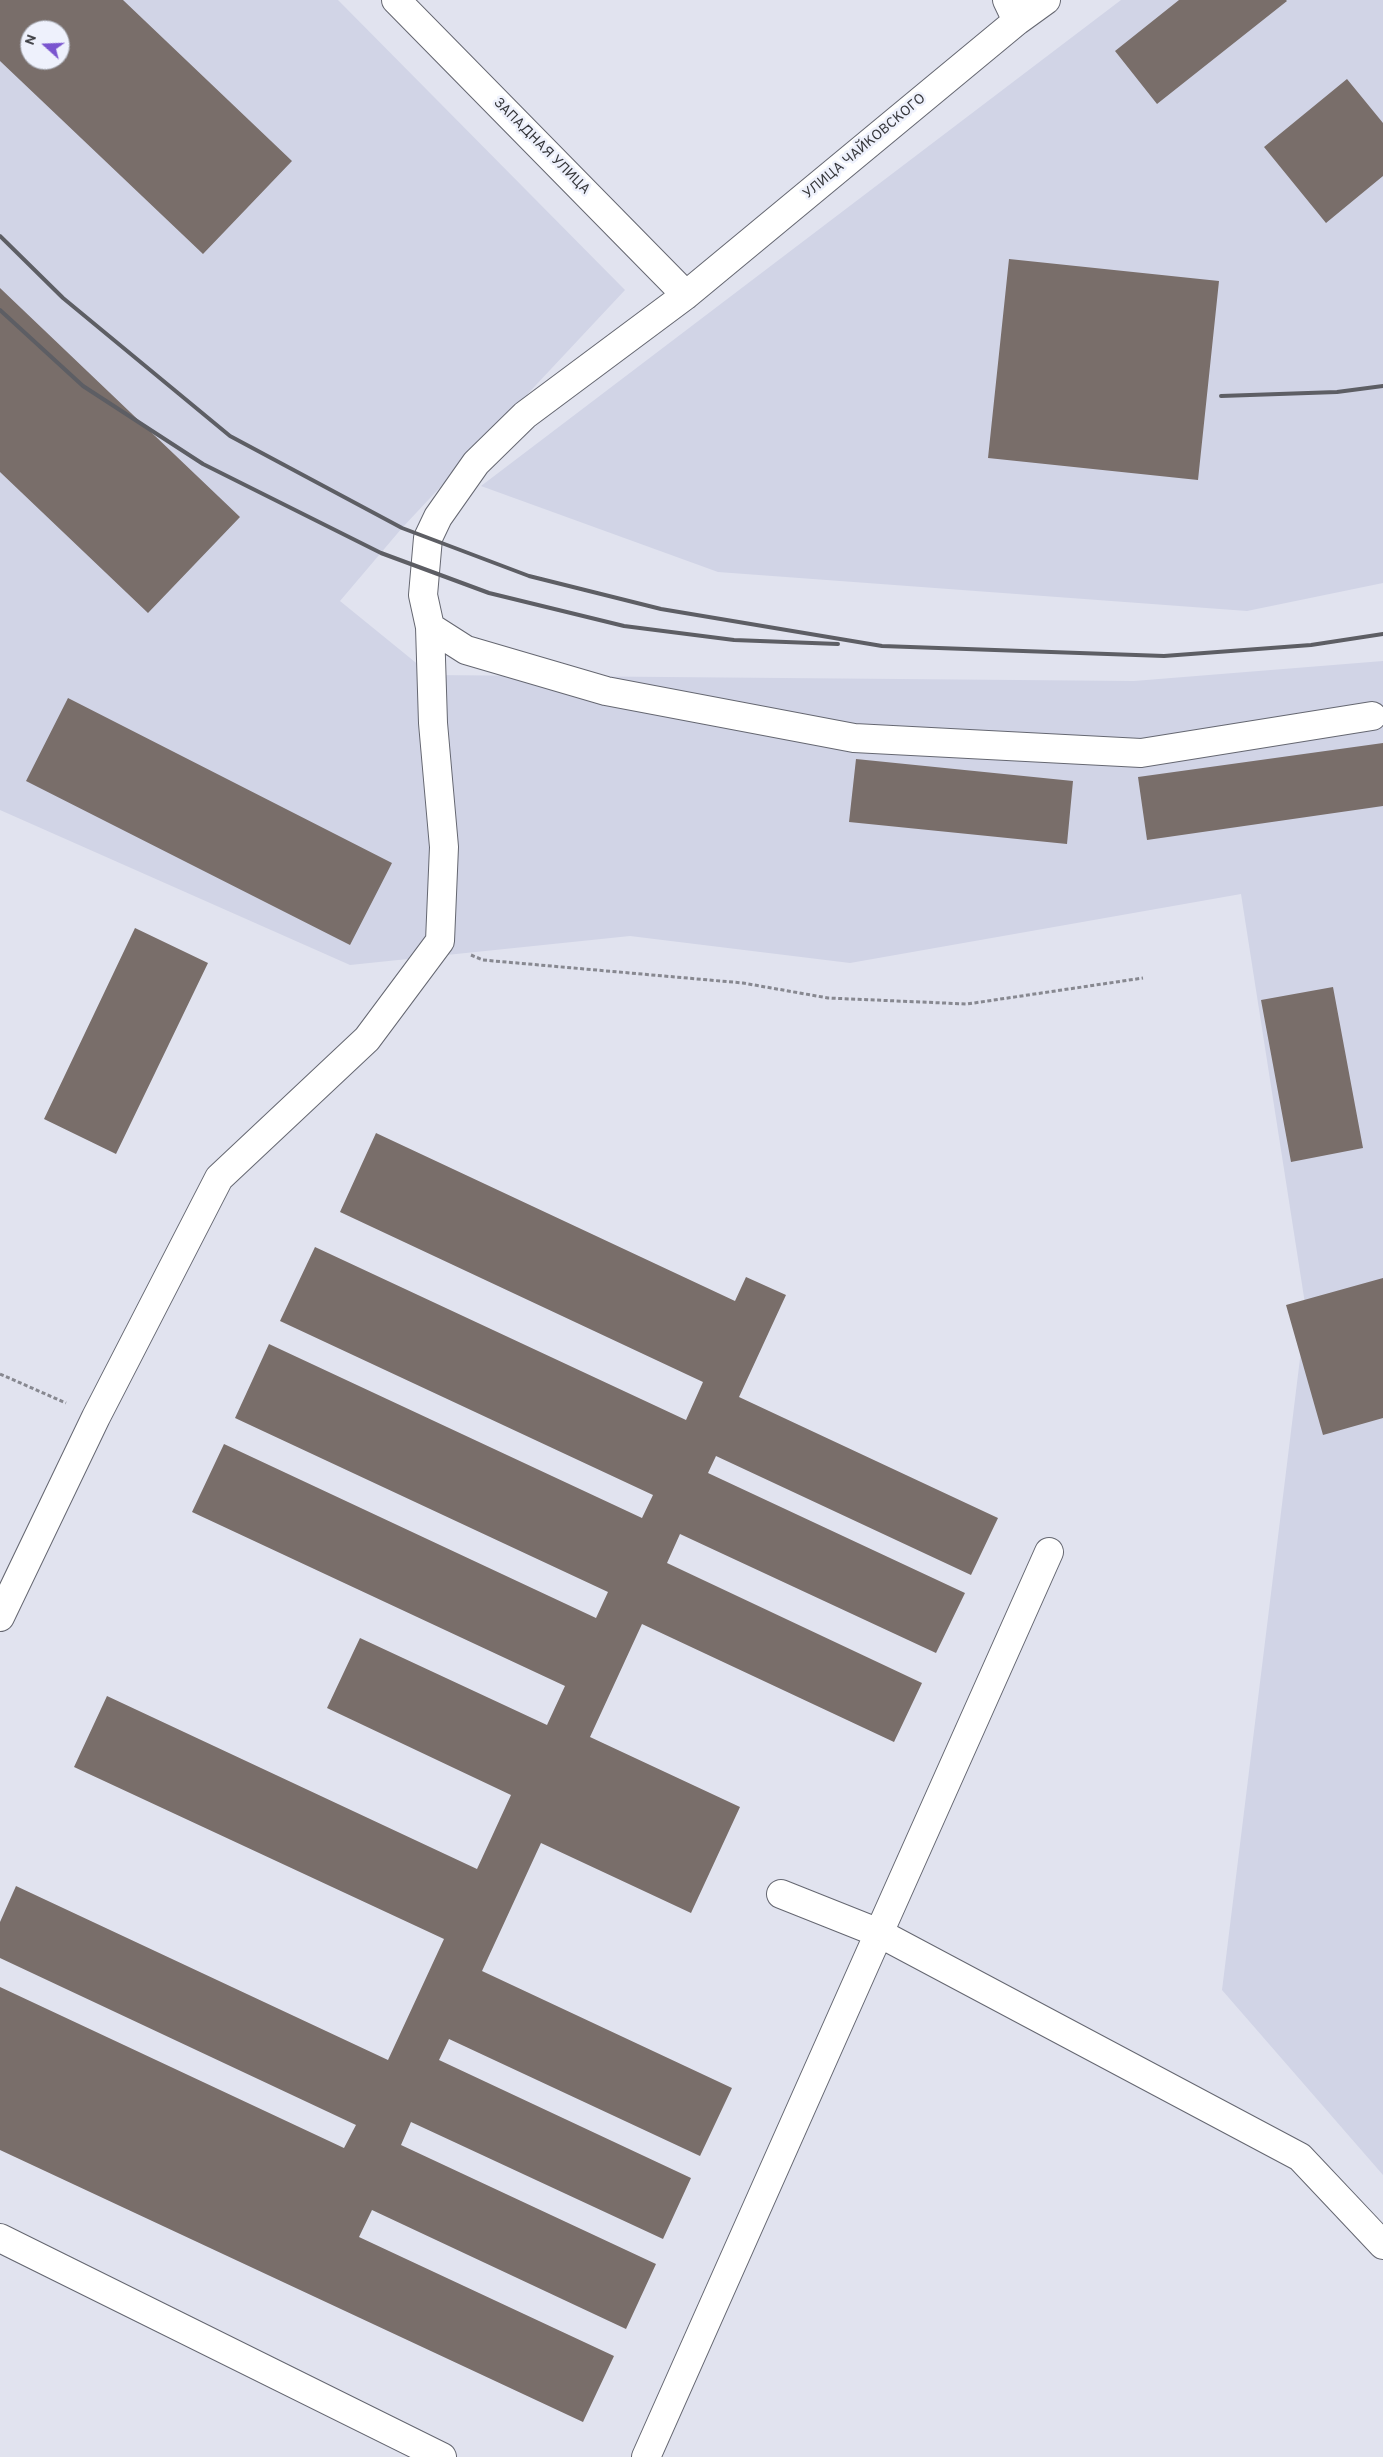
<!DOCTYPE html>
<html>
<head>
<meta charset="utf-8">
<style>
	body { margin:0 }
	#map { position:relative; width:1383px; height:2457px; overflow:hidden; background:#e1e3ef; font-family:Overpass,sans-serif }
	canvas { display:block }
	.north { position:absolute; left:20px; top:20px; width:50px; height:50px; box-sizing:border-box; background:#eef1fc; border:1px solid #a4a7af; border-radius:50%; rotate:290deg; font-size:14px; font-weight:700; line-height:20px; text-align:center; color:#36373b }
	.north::after { content:''; display:block; margin:auto; width:18px; height:22px; background:#7a55cf; clip-path:polygon(50% 0,100% 100%,50% 72%,0 100%) }
</style>
</head>
<body>
<div id="map">
<canvas width="1383" height="2457"></canvas>
<div class="north">N</div>
</div>
<script>
const ctx = document.querySelector('canvas').getContext('2d');
ctx.lineJoin = 'round';
function fill(path, color) { ctx.fillStyle = color; ctx.fill(path, 'evenodd'); }
const poly = rows => new Path2D(rows.map(r => 'M' + r).join(''));
function trace(path, color, width, dash) { ctx.strokeStyle = color; ctx.lineWidth = width; ctx.lineCap = dash ? 'butt' : 'round'; ctx.setLineDash(dash || []); ctx.stroke(path); }
function write(font, color, halo, rows, align = 'center') {
  ctx.font = font + ' Overpass,sans-serif'; ctx.lineWidth = 5; ctx.setLineDash([]); ctx.textBaseline = 'middle'; ctx.strokeStyle = halo; ctx.fillStyle = color; for (const [text, x, y, turn = 0] of rows) {
    ctx.save(); ctx.translate(x, y); ctx.rotate((+turn || 0) * Math.PI / 180); ctx.textAlign = isNaN(turn) ? turn : align; if (halo) ctx.strokeText(text, 0, 0); ctx.fillText(text, 0, 0); ctx.restore();
  }
}
fill(poly([
	[0,0,338,0,625,290,402,528,340,601,431,675,1134,681,1383,661,1383,2175,1222,1990,1306,1310,1241,894,850,963,630,936,350,965,0,810],
	[30,30,60,30,60,60,30,60],
	[1121,0,1383,0,1383,583,1247,611,718,572,481,486]
]), '#d1d4e6');
fill(poly([
	[0,0,123,0,292,161,203,254,0,61],
	[30,30,60,30,60,60,30,60],
	[1179,0,1286,0,1287,1,1157,104,1115,51],
	[1347,79,1383,123,1383,176,1326,223,1264,147],
	[1009,259,1219,281,1198,480,988,458],
	[0,288,240,517,148,613,0,472],
	[68,698,392,863,350,945,26,781],
	[1383,743,1383,806,1147,840,1138,777],
	[856,759,1073,781,1067,844,849,822],
	[135,928,208,963,116,1154,44,1119],
	[1333,987,1363,1148,1291,1162,1261,1000],
	[376,1133,735,1301,746,1277,786,1295,739,1397,998,1518,971,1575,716,1456,708,1473,965,1593,936,1653,680,1534,667,1563,922,1683,894,1742,642,1624,590,1737,740,1807,691,1913,541,1843,482,1971,732,2088,700,2156,449,2039,439,2060,691,2178,663,2239,411,2122,401,2145,656,2264,626,2329,372,2210,359,2237,614,2356,583,2422,0,2150,0,1987,344,2148,356,2125,0,1958,0,1922,16,1886,388,2060,444,1939,74,1767,107,1696,477,1869,511,1795,327,1708,360,1638,547,1725,565,1686,192,1512,224,1444,596,1618,608,1592,235,1418,269,1344,642,1518,653,1495,280,1321,315,1247,686,1420,703,1382,340,1212],
	[1383,1278,1383,1418,1323,1435,1286,1305]
]), '#796e6a');
const minor = poly([
	[396,0,686,295],
	[1007,0,1017,21],
	[430,627,466,650,606,691,854,738,1141,753,1372,716],
	[1049,1552,879,1933,1300,2157,1383,2245],
	[0,1617,96,1417,219,1178,367,1039,440,941,444,847,433,723,430,627,423,595,428,538,438,517,476,463,525,415,686,295,1017,21,1046,0],
	[0,2238,442,2457],
	[646,2457,879,1933,781,1894]
]);
trace(minor, '#656771', 30);
trace(poly([
	[471,955,483,960,743,983,828,998,967,1004,1143,978],
	[0,1374,66,1403]
]), '#878890', 3, [4, 2.5]);
trace(minor, '#fff', 28);
trace(poly([
	[0,236,63,298,230,436,402,528,529,576,661,609,882,646,1164,656,1311,645,1383,634],
	[0,310,83,386,203,464,381,553,489,593,624,626,734,640,838,644],
	[1221,396,1337,392,1383,386]
]), '#5d5e64', 4);
write('14px', '#36373b', '#eef1fc', [
	["ЗАПАДНАЯ УЛИЦА",541,147,45],
	["УЛИЦА ЧАЙКОВСКОГО",865,147,-40]
]);
</script>
</body>
</html>
